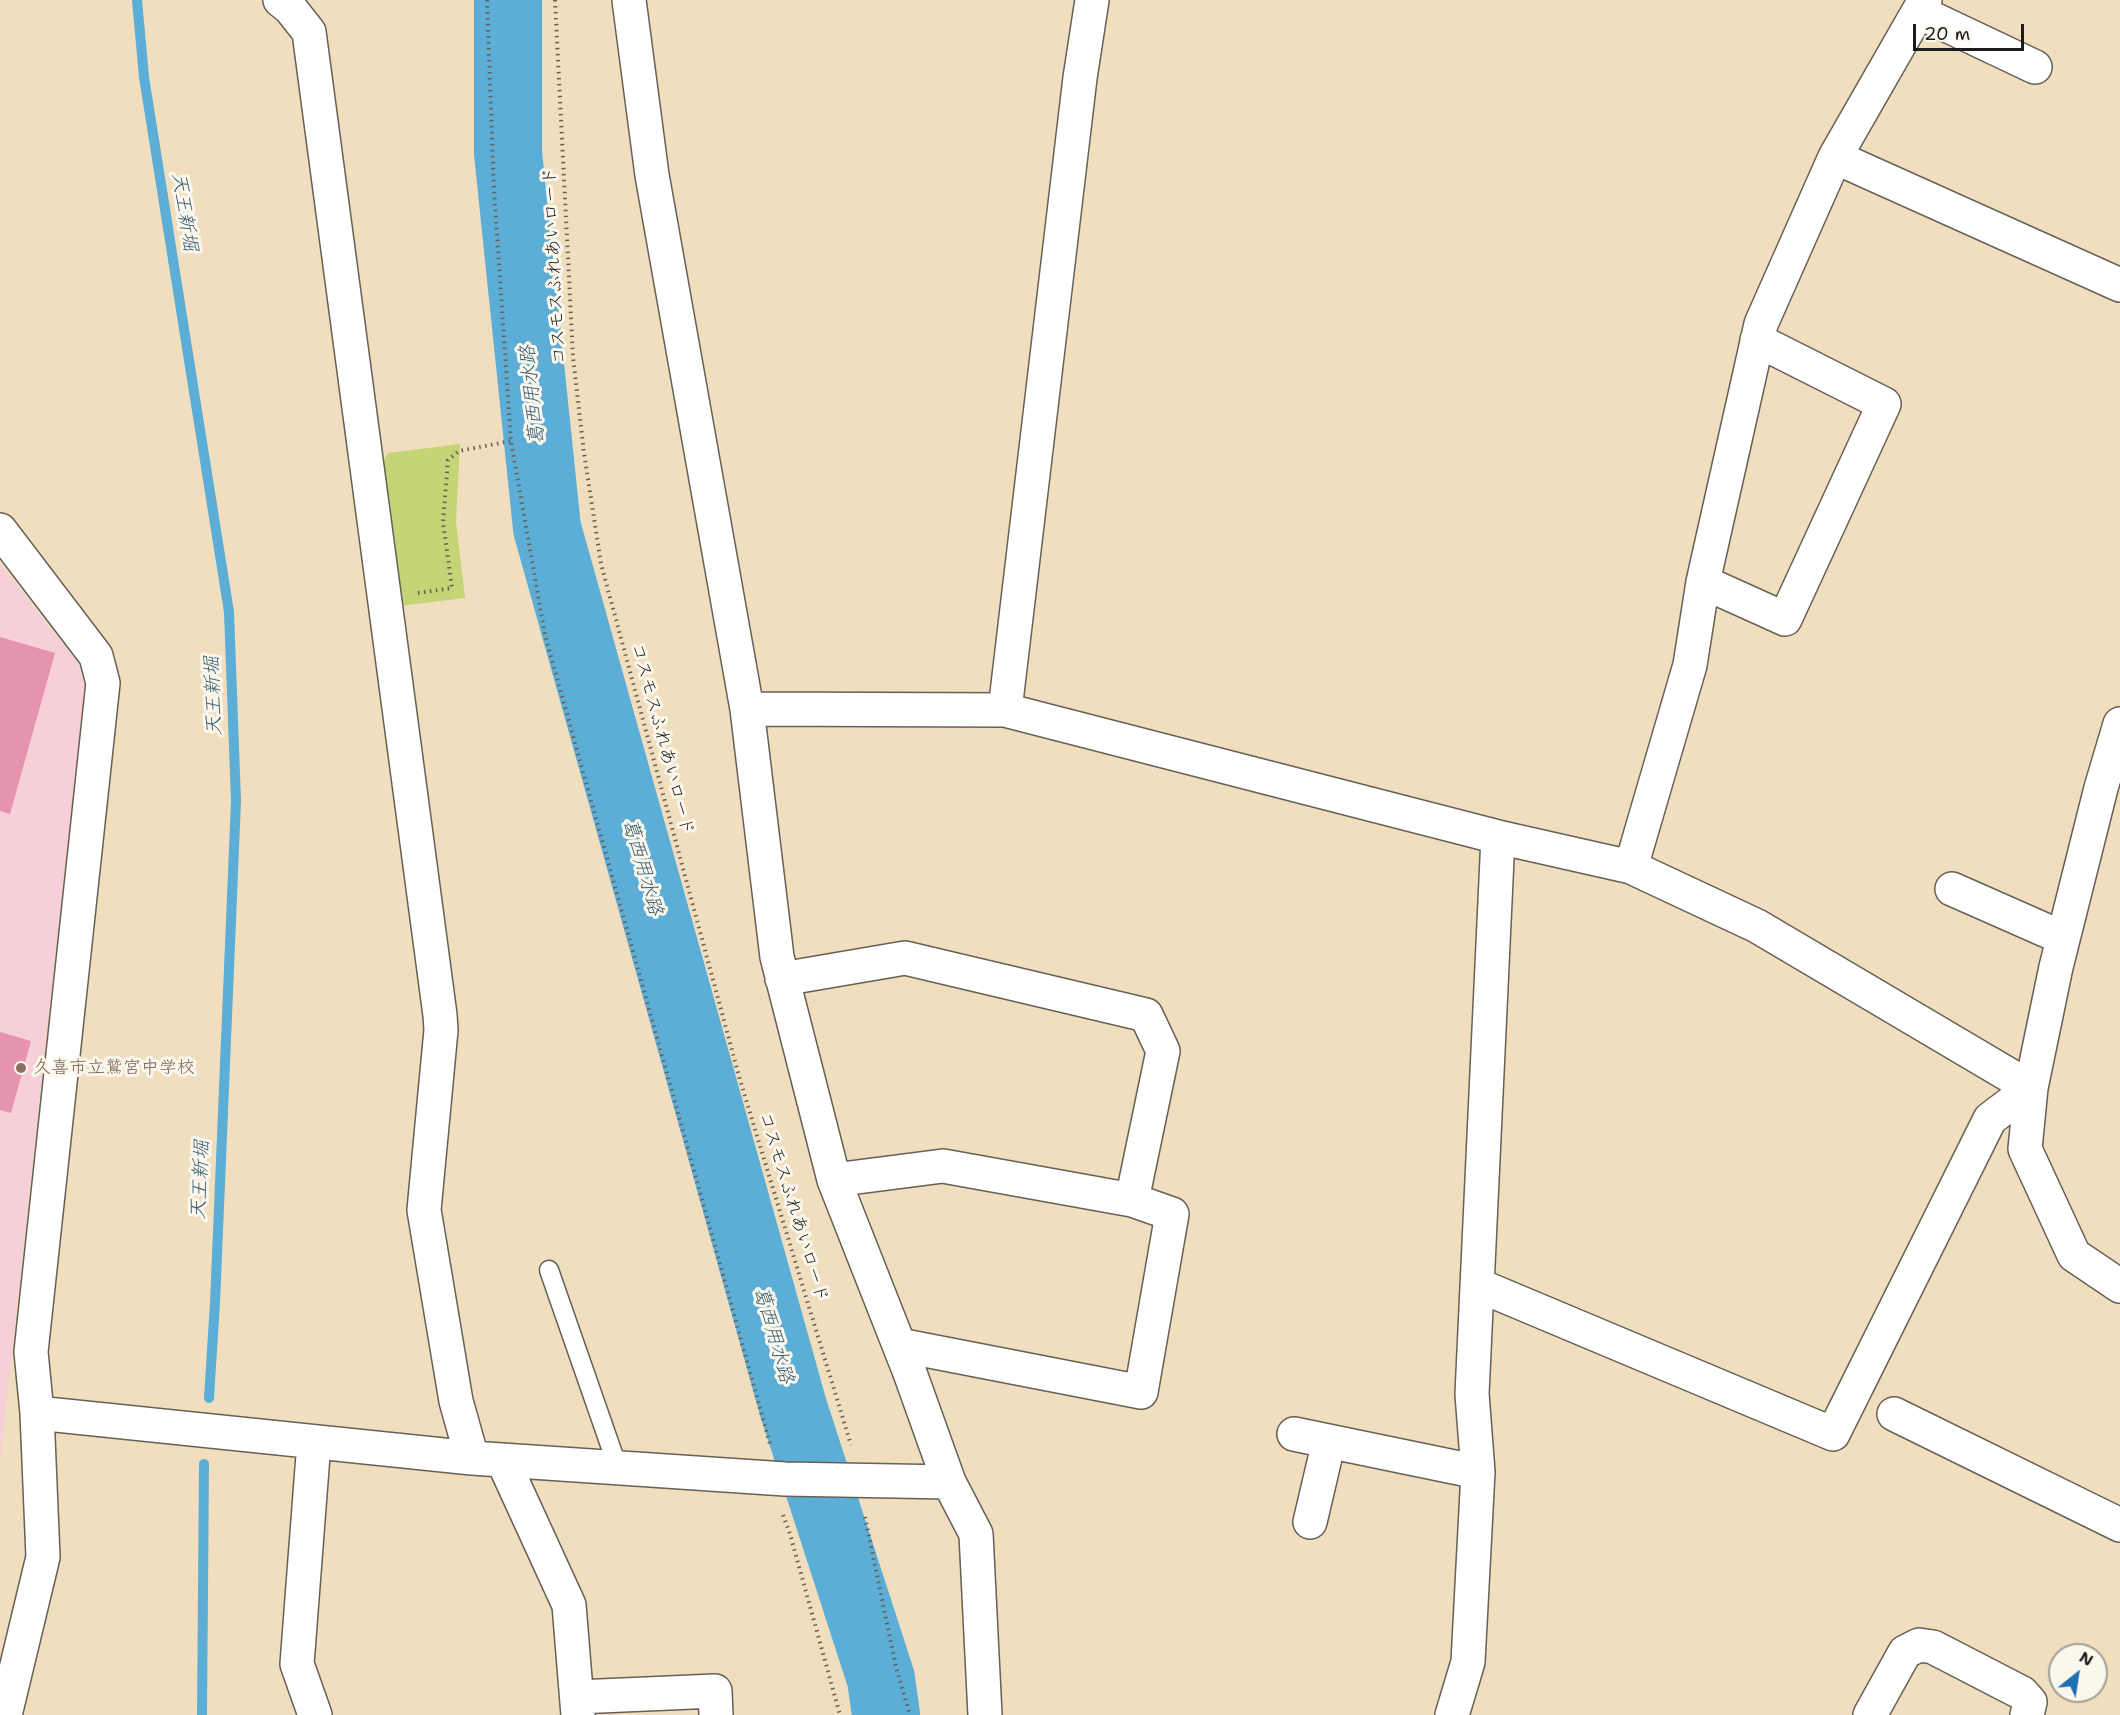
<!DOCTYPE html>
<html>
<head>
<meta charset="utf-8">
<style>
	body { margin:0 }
	#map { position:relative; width:2120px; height:1715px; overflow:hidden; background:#f0debf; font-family:"Shantell Sans",sans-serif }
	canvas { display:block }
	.north { position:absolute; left:2048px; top:1643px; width:60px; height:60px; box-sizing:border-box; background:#fbf7ec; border:2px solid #a29f99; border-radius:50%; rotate:30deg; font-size:16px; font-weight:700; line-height:24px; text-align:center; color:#1c1c1c }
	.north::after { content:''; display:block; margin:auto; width:21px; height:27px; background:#1f6fb2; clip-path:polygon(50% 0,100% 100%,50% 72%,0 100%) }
	.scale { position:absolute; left:1913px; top:24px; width:111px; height:27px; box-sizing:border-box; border:3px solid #1c1c1c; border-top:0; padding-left:8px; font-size:18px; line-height:21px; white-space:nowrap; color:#1c1c1c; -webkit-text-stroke:4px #fbf7ec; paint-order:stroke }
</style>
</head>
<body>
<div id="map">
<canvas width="2120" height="1715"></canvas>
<div class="north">N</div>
<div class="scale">20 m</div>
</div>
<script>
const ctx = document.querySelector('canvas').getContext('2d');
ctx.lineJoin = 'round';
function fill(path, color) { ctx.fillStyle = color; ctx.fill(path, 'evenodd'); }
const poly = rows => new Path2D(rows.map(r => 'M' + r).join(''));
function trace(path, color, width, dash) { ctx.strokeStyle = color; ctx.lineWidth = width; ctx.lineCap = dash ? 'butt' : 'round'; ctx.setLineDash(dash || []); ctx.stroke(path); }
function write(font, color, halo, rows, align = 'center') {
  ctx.font = font + ' "Shantell Sans","Klee One",sans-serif'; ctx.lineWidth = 6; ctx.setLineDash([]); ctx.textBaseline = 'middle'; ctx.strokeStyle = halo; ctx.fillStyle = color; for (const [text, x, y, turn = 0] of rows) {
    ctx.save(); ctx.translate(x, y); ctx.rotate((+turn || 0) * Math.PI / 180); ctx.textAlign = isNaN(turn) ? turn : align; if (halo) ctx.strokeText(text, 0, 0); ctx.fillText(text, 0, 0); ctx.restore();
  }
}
fill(poly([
	[0,563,86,674,0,1462]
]), '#f6cfd8');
fill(poly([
	[460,444,456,522,465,598,400,606,382,464,388,453]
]), '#c4d476');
trace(poly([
	[137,0,144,77,229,612,236,801,215,1303,209,1398],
	[202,1715,204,1464]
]), '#5caed7', 10);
trace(poly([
	[508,0,508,153,547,528,793,1407,881,1679,886,1715]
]), '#5caed7', 68);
fill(poly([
	[0,637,55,653,10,814,0,811],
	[0,1032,31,1041,11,1113,0,1110]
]), '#e593af');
const service = poly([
	[549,1270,618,1468]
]);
const minor = poly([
	[280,0,290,8,309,32,440,1015,441,1030,424,1210,456,1401,472,1458],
	[629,0,652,175,747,709,777,957,834,1180,910,1373,949,1482,976,1534,985,1715],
	[1919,12,2035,67],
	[1835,157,2120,285],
	[0,530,96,656,103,683,31,1352,37,1413,43,1557,5,1715],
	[1703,582,1785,619,1884,404,1757,340],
	[747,709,1005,710,1498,837,1631,867,1757,926,2031,1088],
	[1005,710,1080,78,1092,0],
	[2120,724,2101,788,2056,967,2031,1088,2025,1149,2074,1255,2120,1286],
	[1631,867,1690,665,1703,582,1761,324,1835,157,1925,0],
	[1952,889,2063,938],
	[782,979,905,958,1146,1015,1163,1051,1132,1200,943,1166,834,1180],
	[1478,1285,1833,1434,1990,1119,2031,1088],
	[899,1345,1141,1392,1172,1214,1132,1200],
	[37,1413,472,1458,785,1479,949,1482],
	[1894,1414,2120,1525],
	[1294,1434,1478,1472],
	[314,1442,297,1664,315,1715],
	[503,1461,569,1605,578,1715],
	[1310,1522,1329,1441],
	[577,1697,715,1691,716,1715],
	[1452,1715,1468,1662,1478,1472,1472,1394,1498,837],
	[1870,1715,1905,1652,1919,1645,1933,1647,2022,1693,2030,1702,2027,1715]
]);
trace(service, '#666055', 21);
trace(minor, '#666055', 36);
trace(poly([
	[487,0,494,190,511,441,545,635,770,1444],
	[555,0,573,357,584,453,601,564,740,1080,851,1445],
	[418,593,452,588,443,522,448,460,459,451,511,441],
	[783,1515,790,1534,840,1715],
	[865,1517,896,1667,910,1715]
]), '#666055', 4, [1.5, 4.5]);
trace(service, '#fff', 18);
trace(minor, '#fff', 33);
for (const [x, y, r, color] of [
	[21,1068,6,"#8d6e63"]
]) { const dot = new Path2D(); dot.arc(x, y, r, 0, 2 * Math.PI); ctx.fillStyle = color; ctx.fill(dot); trace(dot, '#fbf7ec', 2); }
write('18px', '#1c1c1c', '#fbf7ec', [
	["コスモスふれあいロード",555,266,-93],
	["コスモスふれあいロード",662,739,75],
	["コスモスふれあいロード",793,1207,73]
]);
write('18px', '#785e54', '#fbf7ec', [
	["久喜市立鷲宮中学校",33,1068]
], 'left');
write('italic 20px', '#395e70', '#fbf7ec', [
	["天王新堀",184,212,81],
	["葛西用水路",533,395,-96],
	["天王新堀",214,696,-92],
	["葛西用水路",642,867,74],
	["天王新堀",201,1180,-87],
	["葛西用水路",773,1335,74]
]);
</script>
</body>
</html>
